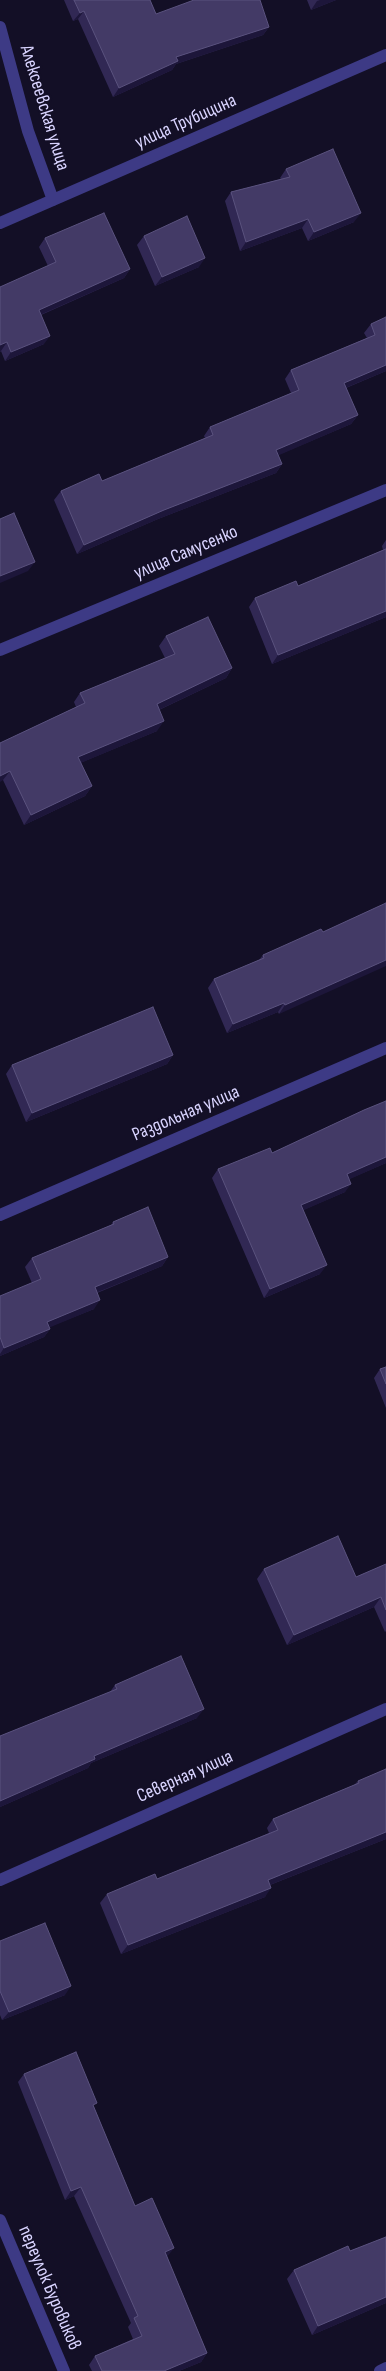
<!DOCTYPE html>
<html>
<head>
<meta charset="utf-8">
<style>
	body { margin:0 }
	canvas { display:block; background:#130f26 }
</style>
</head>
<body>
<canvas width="386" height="2371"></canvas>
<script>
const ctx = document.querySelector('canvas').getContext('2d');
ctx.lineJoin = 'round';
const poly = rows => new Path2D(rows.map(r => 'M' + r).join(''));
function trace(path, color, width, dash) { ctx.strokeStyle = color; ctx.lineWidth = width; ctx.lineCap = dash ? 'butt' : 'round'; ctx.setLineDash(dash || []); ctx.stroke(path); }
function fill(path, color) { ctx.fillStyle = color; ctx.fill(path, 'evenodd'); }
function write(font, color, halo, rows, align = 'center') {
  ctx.font = font + ' "Sofia Sans Condensed",sans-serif'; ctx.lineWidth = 5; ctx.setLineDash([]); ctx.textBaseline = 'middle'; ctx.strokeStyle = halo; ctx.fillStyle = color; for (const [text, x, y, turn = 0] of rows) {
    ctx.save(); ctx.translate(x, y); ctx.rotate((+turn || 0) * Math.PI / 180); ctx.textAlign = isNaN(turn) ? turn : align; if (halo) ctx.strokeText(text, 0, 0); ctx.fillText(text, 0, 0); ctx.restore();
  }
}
trace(poly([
	[0,27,28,131,53,200],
	[0,223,386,55],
	[0,650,386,490],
	[0,1215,386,1048],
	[0,1880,386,1709],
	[0,2220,64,2371],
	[380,2371,386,2368]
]), '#3d3a85', 12);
fill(poly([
	[64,0,150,0,156,14,269,27,263,35,176,64,172,70,113,97,78,19,73,21],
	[307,0,336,0,311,10],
	[286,169,354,222,308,241,302,228,240,251,225,201,231,192,281,179,280,178],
	[144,236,199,267,155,286,137,245],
	[45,238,130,269,124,278,41,315,44,344,5,361,1,351,0,352,0,287,48,266,39,247],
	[386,317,386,371,346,388,358,415,351,424,278,455,282,464,276,473,158,519,77,554,54,500,61,491,102,481,205,438,204,436,210,427,291,393,285,379,291,370,367,338,364,333,371,324],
	[386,540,386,617,272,664,249,607,255,598,298,586,383,550,382,546],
	[166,636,232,668,226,678,159,710,157,731,80,763,92,786,85,796,24,825,3,780,0,743,76,707,74,702,80,693,165,658,159,646],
	[386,903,279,1014,278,1012,227,1033,208,988,214,979,259,960,263,955,323,932],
	[173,1055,167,1064,26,1122,6,1074,12,1065],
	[386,1101,386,1163,349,1179,345,1192,303,1210,320,1274,264,1298,212,1178,218,1169,272,1153],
	[113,1222,168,1257,162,1266,97,1293,94,1309,49,1327,50,1329,44,1337,0,1356,0,1296,32,1283,25,1267,32,1258,111,1225],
	[386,1367,386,1408,374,1378,380,1369],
	[386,1564,386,1631,385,1632,374,1607,287,1645,257,1579,264,1569,356,1577],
	[115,1685,197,1718,91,1763,88,1768,0,1807,0,1736,110,1692],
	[386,1769,386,1839,270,1885,265,1897,121,1954,100,1903,107,1894,157,1879,269,1833,267,1828,273,1819,354,1785,358,1781],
	[0,1941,65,1995,2,2020,0,2015],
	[24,2074,94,2107,135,2206,167,2257,207,2353,201,2362,179,2371,92,2371,89,2365,95,2356,133,2339,128,2327,131,2323,74,2196,65,2200,18,2082],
	[386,2237,386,2303,312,2335,287,2279,294,2270,350,2251]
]), '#312854');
fill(poly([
	[320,0,336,0,311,10,317,1],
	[84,11,78,19,73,21,80,13],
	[269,27,263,35,176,64,172,70,113,97,119,88,176,57],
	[361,213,354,222,308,241,314,232],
	[308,219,302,228,240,251,246,242],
	[205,258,199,267,155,286,162,277],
	[130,269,124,278,33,318,39,310],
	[50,336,44,344,5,361,11,352],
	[7,342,1,351,0,352,0,345],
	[386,365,386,371,338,391,344,383],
	[358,415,351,424,270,459,276,450],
	[282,464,276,473,158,519,77,554,84,545,164,510],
	[35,562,28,571,0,583,0,576],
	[386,611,386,617,272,664,278,655],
	[232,668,226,678,150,714,157,704],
	[164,721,157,731,71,767,78,757],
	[10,771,3,780,0,782,0,776],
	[92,786,85,796,24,825,31,815],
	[386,960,386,966,279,1014,285,1005],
	[284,1003,278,1012,227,1033,233,1024],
	[173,1055,167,1064,26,1122,32,1113],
	[386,1157,386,1163,341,1183,347,1174],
	[351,1184,345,1192,295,1214,301,1205],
	[168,1257,162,1266,88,1296,95,1287],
	[327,1265,320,1274,264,1298,270,1289],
	[100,1300,94,1309,41,1331,47,1322],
	[50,1329,44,1337,0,1356,0,1354,4,1348],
	[381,1597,374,1607,287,1645,294,1635],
	[204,1709,197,1718,91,1763,88,1768,0,1807,0,1801,94,1756],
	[386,1832,386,1839,262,1888,268,1880],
	[271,1888,265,1897,121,1954,128,1945],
	[71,1986,65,1995,2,2020,9,2012],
	[81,2187,74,2196,65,2200,71,2191],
	[174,2248,167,2257,165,2252],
	[386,2297,386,2303,312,2335,318,2326],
	[207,2353,201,2362,179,2371,164,2371]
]), '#1d163a');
const building = poly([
	[74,0,150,0,156,14,194,0,260,0,269,27,176,57,178,61,119,88,84,11,80,13,74,0],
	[333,149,361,213,314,232,308,219,246,242,231,192,290,177,286,169,333,149],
	[104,213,130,269,39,310,50,336,11,352,7,342,0,345,0,287,56,262,45,238,104,213],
	[187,216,205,258,162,277,144,236,187,216],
	[386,317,386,365,344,383,358,415,276,450,282,464,164,510,84,545,61,491,99,474,102,481,213,435,210,427,299,390,291,370,375,335,371,324,386,317],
	[14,513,35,562,0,576,0,519,14,513],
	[386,549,386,611,278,655,255,598,296,581,298,586,386,549],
	[208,617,232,668,157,704,164,721,78,757,92,786,31,815,10,771,0,776,0,743,85,703,80,693,175,654,166,636,208,617],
	[386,903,386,960,285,1005,284,1003,233,1024,214,979,264,958,263,955,321,929,323,932,386,903],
	[153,1007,173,1055,32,1113,12,1065,153,1007],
	[386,1101,386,1157,347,1174,351,1184,301,1205,327,1265,270,1289,218,1169,270,1148,272,1153,364,1110,386,1101],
	[148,1207,168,1257,95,1287,100,1300,47,1322,50,1329,4,1348,0,1337,0,1296,41,1279,32,1258,114,1224,113,1222,148,1207],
	[386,1367,386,1384,380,1369,386,1367],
	[338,1536,356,1577,386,1564,386,1610,381,1597,294,1635,264,1569,338,1536],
	[181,1656,204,1709,94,1756,95,1759,0,1801,0,1736,117,1689,115,1685,181,1656],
	[386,1769,386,1832,268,1880,271,1888,128,1945,107,1894,155,1874,157,1879,278,1830,273,1819,359,1783,358,1781,386,1769],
	[45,1923,71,1986,9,2012,0,1991,0,1941,45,1923],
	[76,2052,97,2103,93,2105,135,2206,152,2198,174,2248,165,2252,207,2353,164,2371,102,2371,95,2356,142,2336,134,2318,138,2316,81,2187,71,2191,24,2074,76,2052],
	[386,2237,386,2297,318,2326,294,2270,348,2246,350,2251,386,2237]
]);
fill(building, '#433a66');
trace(building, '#5a527e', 1);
write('19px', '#d9d4ff', '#130f26', [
	["Алексеевская улица",44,108,73],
	["улица Трубицина",186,122,-24],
	["улица Самусенко",186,553,-23],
	["Раздольная улица",186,1114,-23],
	["Северная улица",185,1777,-24],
	["переулок Буровиков",49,2288,67]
]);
</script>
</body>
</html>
